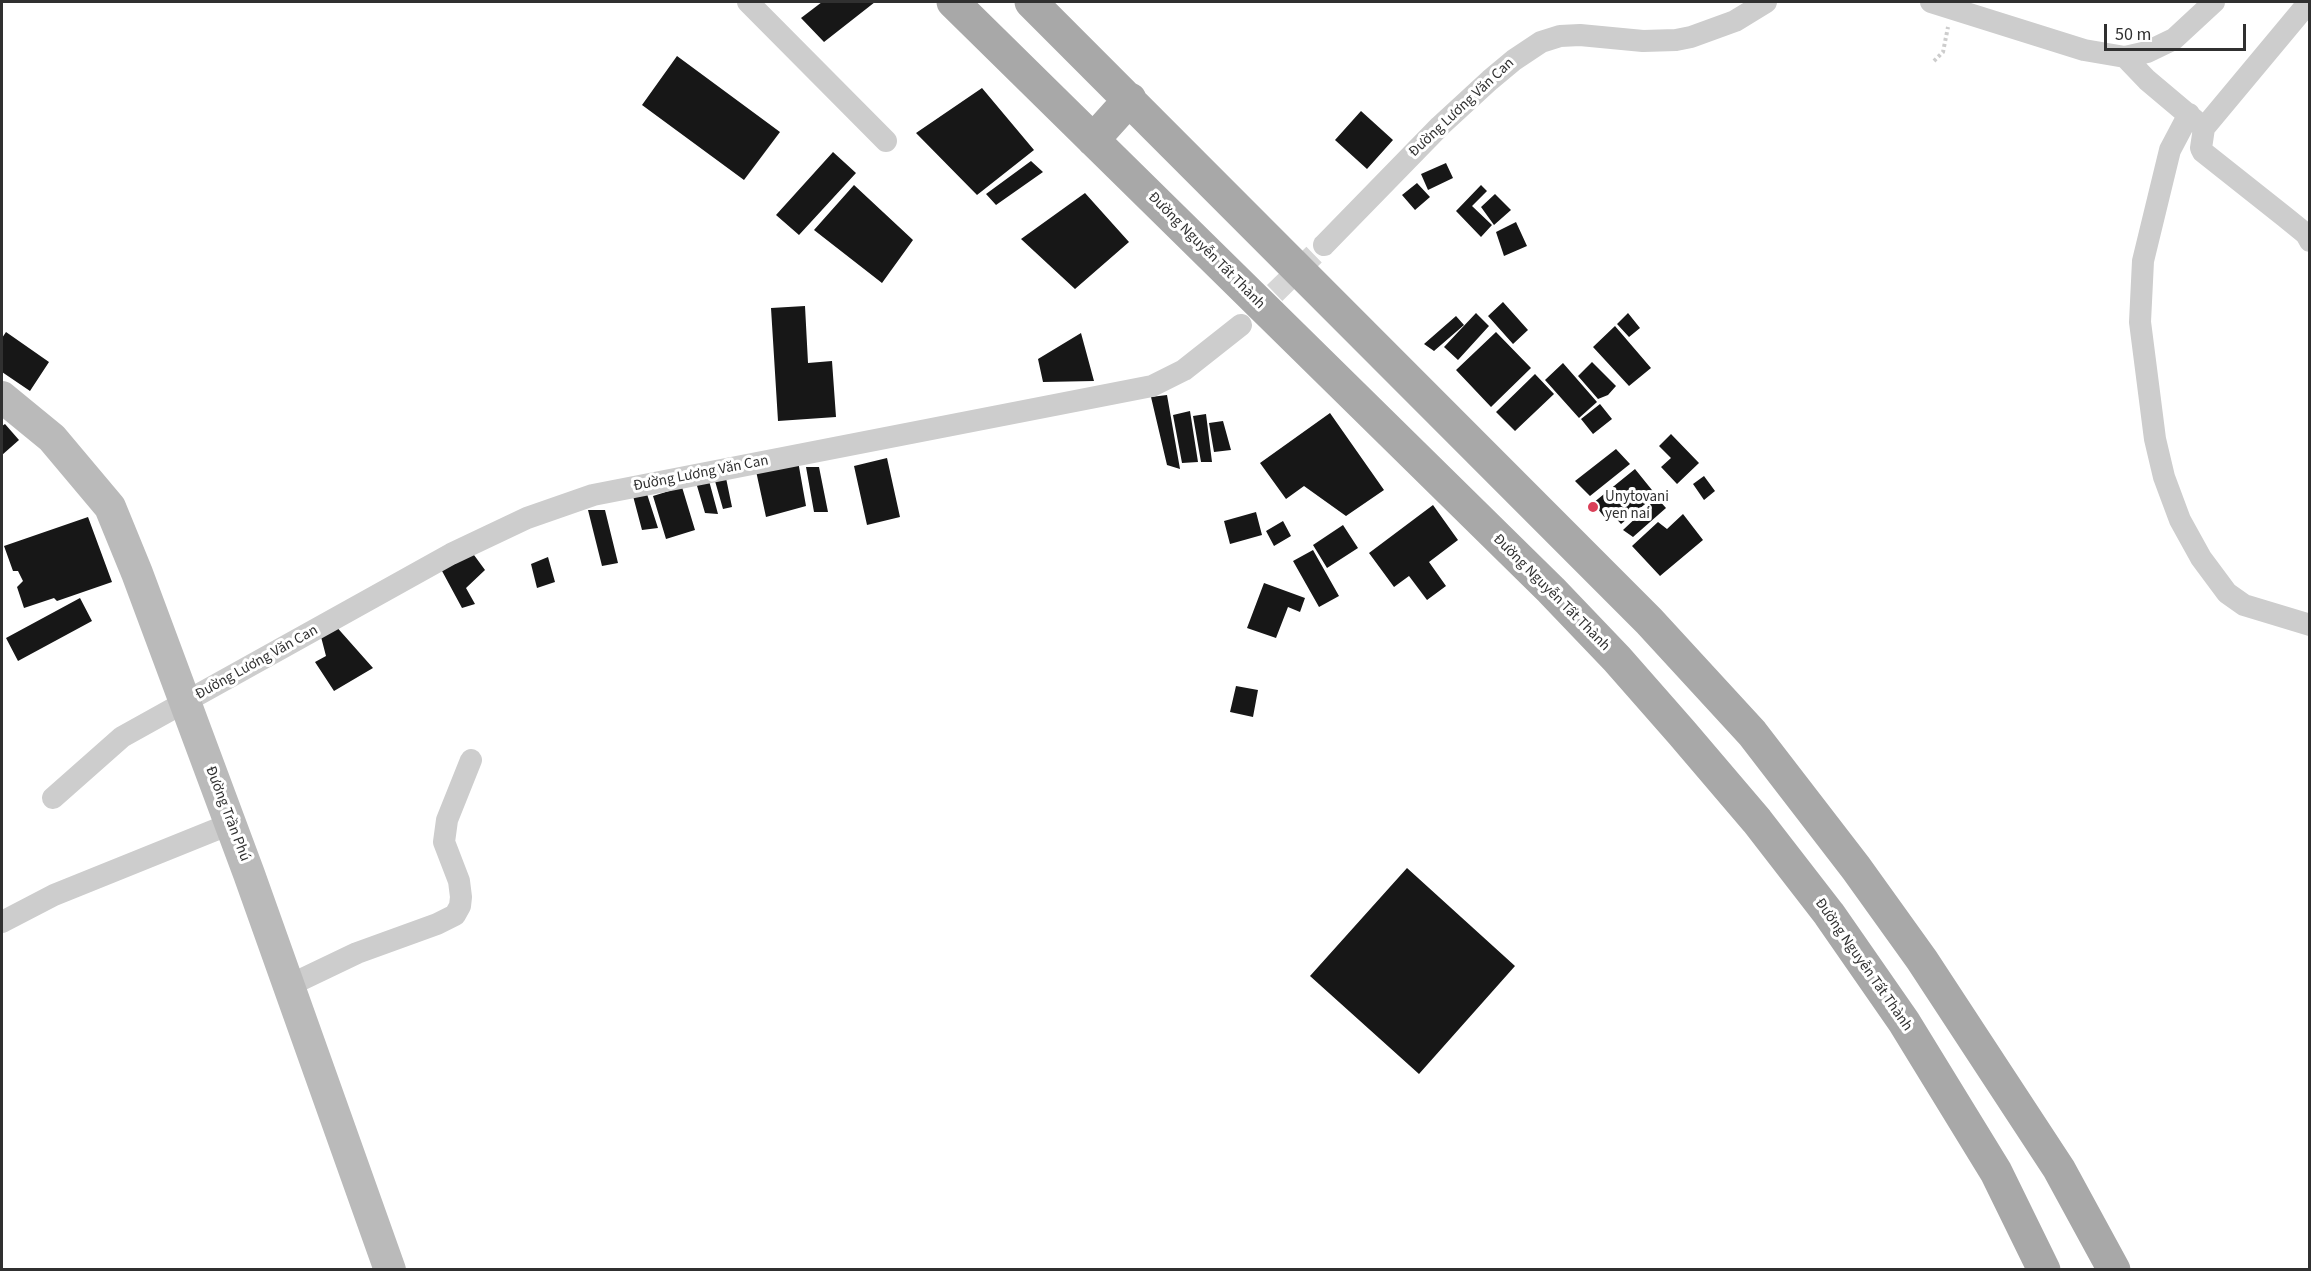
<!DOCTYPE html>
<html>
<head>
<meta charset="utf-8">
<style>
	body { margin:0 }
	#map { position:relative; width:2311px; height:1271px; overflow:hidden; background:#fff; font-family:"Source Sans 3",sans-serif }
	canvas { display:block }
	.frame { position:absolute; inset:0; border:3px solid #303030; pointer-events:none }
	.scale { position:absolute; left:2104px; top:24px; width:142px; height:27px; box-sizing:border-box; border:3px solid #303030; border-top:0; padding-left:8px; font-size:18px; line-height:21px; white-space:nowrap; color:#303030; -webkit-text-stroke:4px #fff; paint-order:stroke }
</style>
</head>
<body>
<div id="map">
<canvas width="2311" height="1271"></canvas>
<div class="frame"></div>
<div class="scale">50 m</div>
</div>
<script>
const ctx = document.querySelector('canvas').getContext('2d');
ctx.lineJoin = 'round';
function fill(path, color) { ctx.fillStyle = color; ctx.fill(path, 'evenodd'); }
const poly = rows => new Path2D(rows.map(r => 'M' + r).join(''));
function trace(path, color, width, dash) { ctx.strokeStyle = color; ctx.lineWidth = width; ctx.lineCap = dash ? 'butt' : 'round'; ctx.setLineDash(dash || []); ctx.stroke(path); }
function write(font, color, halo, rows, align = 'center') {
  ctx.font = font + ' "Source Sans 3",sans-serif'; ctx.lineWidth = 6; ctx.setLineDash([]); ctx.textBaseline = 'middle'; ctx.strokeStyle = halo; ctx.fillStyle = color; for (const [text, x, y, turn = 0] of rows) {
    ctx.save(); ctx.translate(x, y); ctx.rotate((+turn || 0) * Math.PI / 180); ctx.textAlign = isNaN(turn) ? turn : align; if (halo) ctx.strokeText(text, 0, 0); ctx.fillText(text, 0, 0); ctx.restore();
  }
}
fill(poly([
	[822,2,875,2,824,42,801,18],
	[677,56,780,132,744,180,642,105],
	[982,88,1034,150,977,195,916,133],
	[1361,111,1393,140,1367,169,1335,140],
	[833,152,856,173,799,235,776,215],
	[1031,161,1043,172,996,205,986,194],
	[1446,163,1453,178,1428,190,1421,174],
	[1417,183,1430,197,1415,210,1402,195],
	[854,185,913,240,882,283,814,230],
	[1481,185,1487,191,1472,206,1492,225,1481,237,1456,211],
	[1085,193,1129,242,1075,289,1021,239],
	[1495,194,1511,210,1494,225,1481,207],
	[1516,222,1527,246,1504,256,1496,232],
	[1503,302,1528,330,1513,344,1488,316],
	[805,306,808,363,832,361,836,417,778,421,771,308],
	[1476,313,1489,326,1458,360,1444,347],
	[1628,313,1640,328,1629,337,1617,324],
	[1456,316,1464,325,1434,351,1424,344],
	[1615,326,1651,368,1629,386,1593,347],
	[6,332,49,362,30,391,2,372,2,338],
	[1496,332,1531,368,1491,407,1456,370],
	[1081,333,1094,381,1043,382,1038,359],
	[1592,362,1616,386,1608,395,1598,399,1578,376],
	[1563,363,1597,402,1579,418,1545,380],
	[1535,374,1554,394,1515,431,1496,412],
	[1167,395,1180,469,1167,465,1151,397],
	[1600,404,1612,419,1593,434,1581,419],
	[1190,411,1198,462,1182,463,1173,415],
	[1330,413,1384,490,1346,516,1304,486,1286,499,1260,463],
	[1206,414,1212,462,1201,462,1193,416],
	[1223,421,1231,450,1214,452,1209,423],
	[5,424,19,440,2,455,2,426],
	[1671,434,1699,463,1677,484,1661,467,1671,458,1659,446],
	[1616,449,1630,464,1590,496,1575,481],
	[887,458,900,517,867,525,854,466],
	[798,461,806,506,766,517,756,471],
	[806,467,819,467,828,512,814,512],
	[1635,469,1656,495,1621,524,1612,514,1606,519,1593,503],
	[1704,476,1715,491,1704,500,1693,484],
	[708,477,718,514,705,513,695,479],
	[726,478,732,507,723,509,715,481],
	[682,487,695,530,666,539,653,496],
	[647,494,658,528,642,530,633,496],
	[1657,498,1666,508,1633,537,1623,530],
	[1433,505,1458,540,1429,562,1446,586,1427,600,1409,576,1394,587,1369,553],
	[588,510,605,510,618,563,602,566],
	[1256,512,1262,535,1230,544,1224,521],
	[1683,514,1703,540,1660,576,1632,546,1658,522,1667,529],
	[88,517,112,582,57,601,54,598,24,608,17,587,23,581,18,571,13,571,4,546],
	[1283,521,1291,536,1274,546,1266,531],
	[1343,525,1358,548,1327,568,1313,545],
	[463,540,485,570,466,588,475,604,462,608,435,558],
	[1313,550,1339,596,1319,607,1293,561],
	[548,557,555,582,537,588,531,564],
	[1264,583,1305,598,1300,612,1288,607,1276,638,1247,628],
	[80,598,92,621,18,661,6,638],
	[334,624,373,668,334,691,315,662,326,656,320,633],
	[1236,686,1258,690,1253,717,1230,712],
	[1407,868,1515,966,1419,1074,1310,976]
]), '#171717');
trace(poly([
	[1251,316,1324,245]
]), '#d6d6d6', 22, [22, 11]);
trace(poly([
	[1934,61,1943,52,1948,27]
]), '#cdcdcd', 4, [3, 3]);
trace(poly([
	[748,2,886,141],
	[1931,2,2084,50,2125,57,2147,52,2174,39,2214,2],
	[2125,57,2147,80,2204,128,2201,148,2203,152,2285,217,2306,234,2310,241],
	[2189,114,2170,150,2143,261,2140,322,2155,439,2164,477,2180,520,2201,558,2227,593,2244,605,2310,625],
	[2204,128,2309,2],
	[1324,245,1440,126,1490,80,1514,60,1541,42,1560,36,1580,35,1643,41,1676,40,1691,37,1735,21,1766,2],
	[53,798,122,737,451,554,527,518,593,495,1152,386,1184,370,1241,325],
	[2,922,54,895,230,824],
	[288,986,357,953,437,924,455,915,460,906,461,897,459,881,444,842,447,820,471,760]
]), '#cdcdcd', 22);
trace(poly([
	[2,397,52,438,110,507,137,573,249,874,390,1270]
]), '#bababa', 32);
trace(poly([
	[953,2,1551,590,1617,659,1682,733,1757,821,1829,914,1904,1022,1996,1172,2044,1270],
	[1031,2,1649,621,1752,733,1856,868,1922,960,2059,1169,2114,1270],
	[1093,140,1130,99]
]), '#a8a8a8', 33);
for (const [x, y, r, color] of [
	[1593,507,6,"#da3f58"]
]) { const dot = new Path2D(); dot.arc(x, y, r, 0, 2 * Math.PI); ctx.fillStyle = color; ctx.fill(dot); trace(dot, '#fff', 2); }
write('15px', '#303030', '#fff', [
	["Đường Lương Văn Can",1462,108,-43],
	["Đường Nguyễn Tất Thành",1206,251,45],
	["Đường Lương Văn Can",701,474,-11],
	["Đường Nguyễn Tất Thành",1551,593,45],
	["Đường Lương Văn Can",257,663,-29],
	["Đường Trần Phú",227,814,69],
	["Đường Nguyễn Tất Thành",1863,965,55]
]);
write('15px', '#303030', '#fff', [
	["Unytovani",1605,498],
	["yen nai",1605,515]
], 'left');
</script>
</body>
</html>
